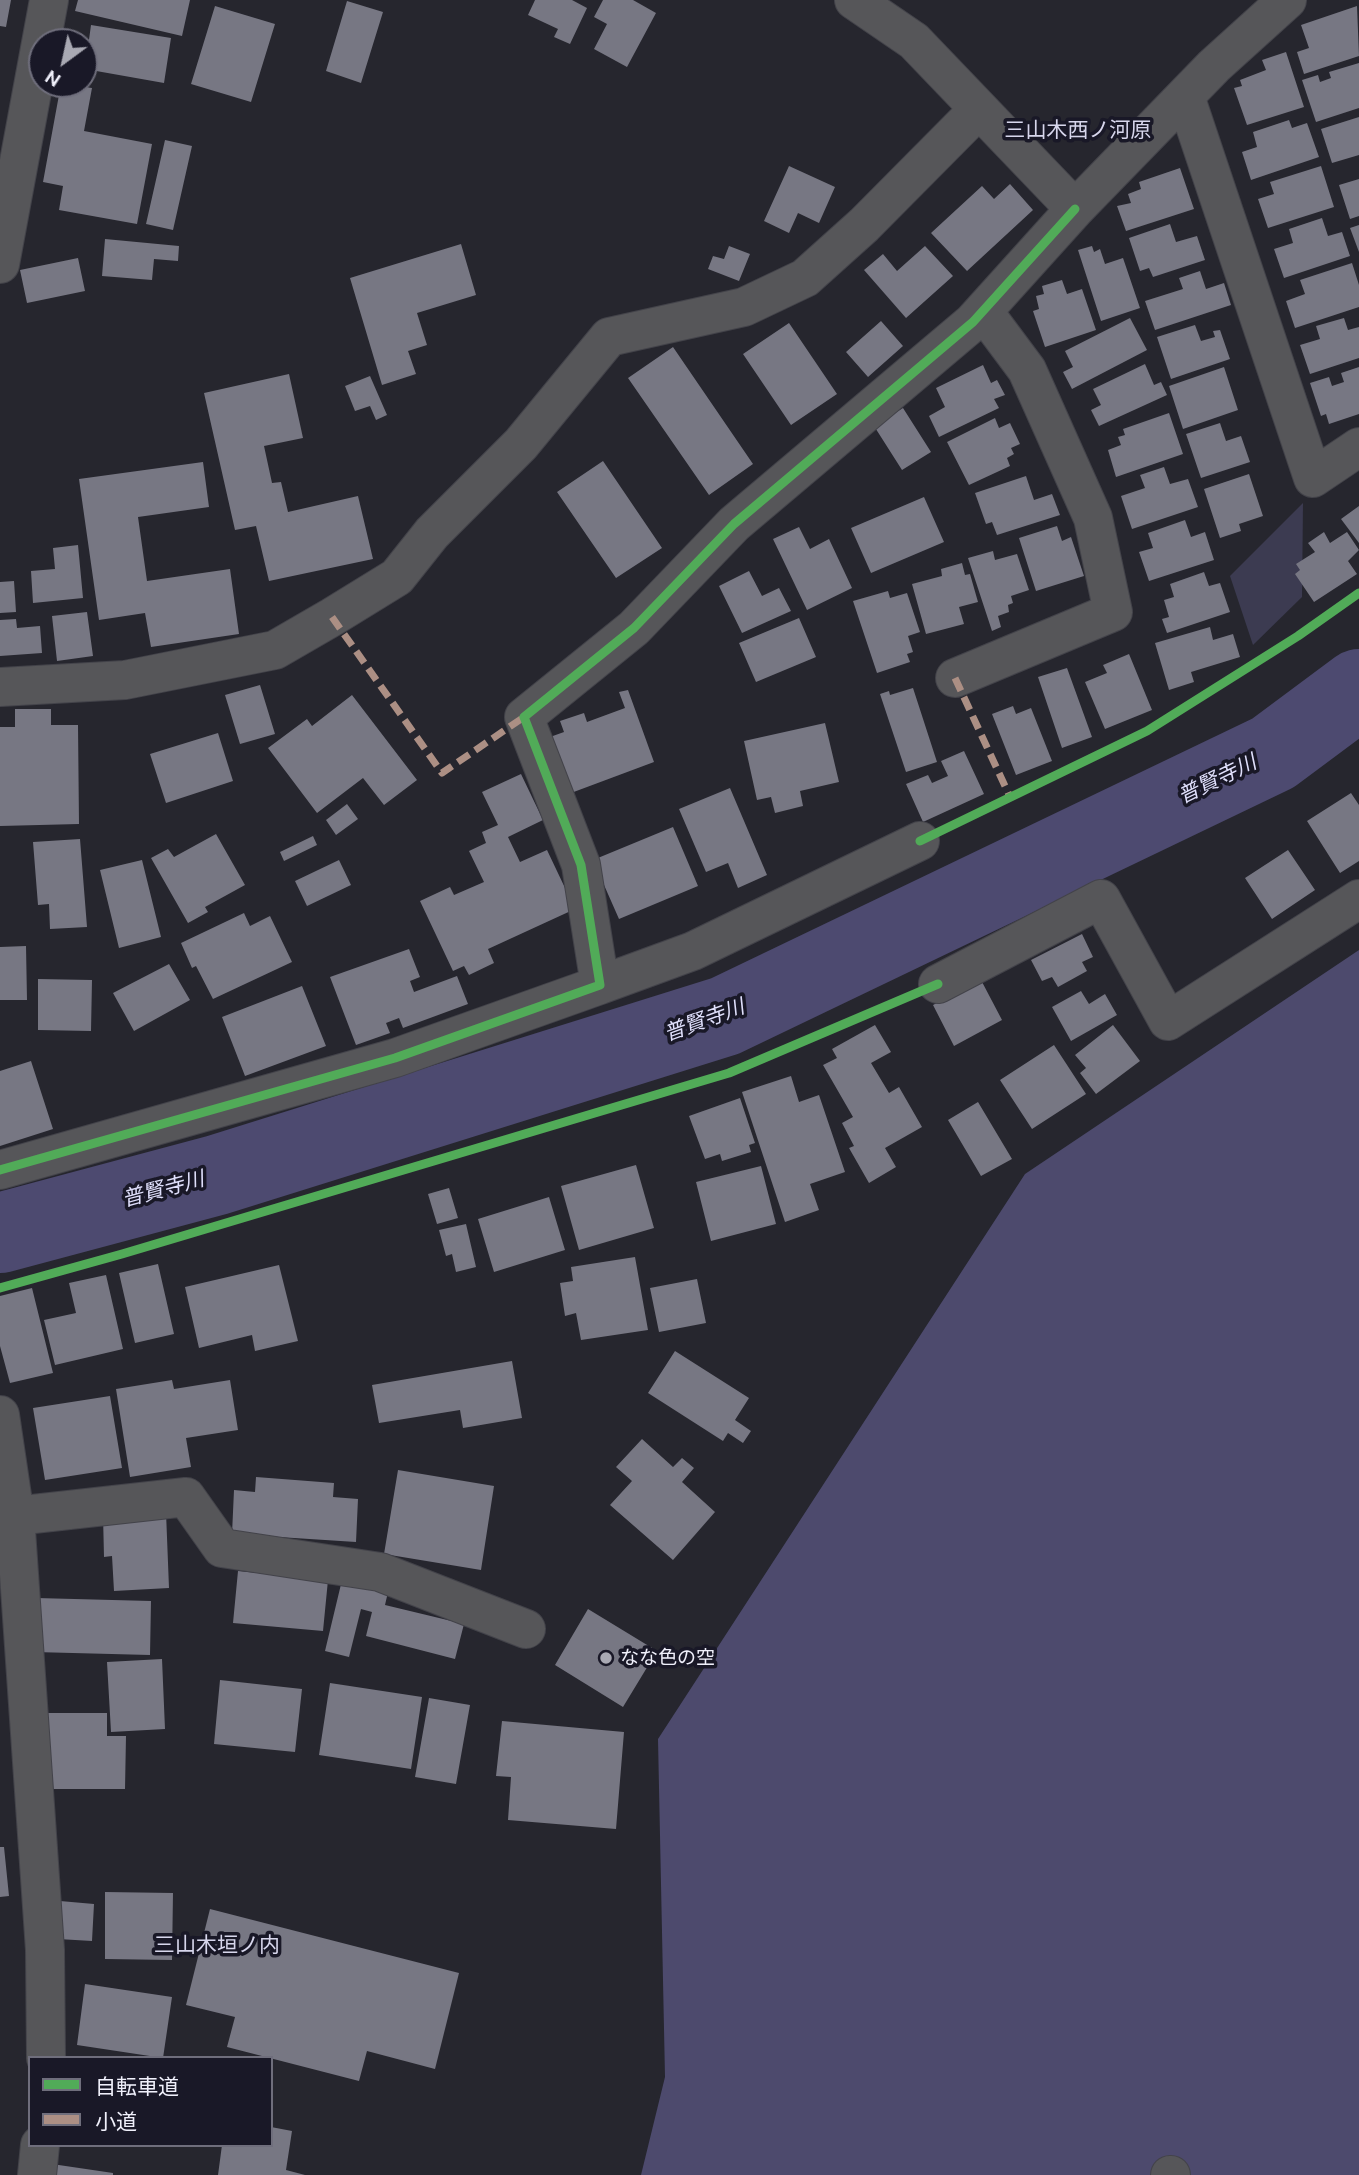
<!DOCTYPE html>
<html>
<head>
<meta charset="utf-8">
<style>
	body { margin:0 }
	#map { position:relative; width:1359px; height:2175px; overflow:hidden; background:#26262e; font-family:Ubuntu,"Noto Sans JP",sans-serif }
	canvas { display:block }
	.legend { position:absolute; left:28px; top:2056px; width:245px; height:91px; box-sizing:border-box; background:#191827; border:2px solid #6f6e7c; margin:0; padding:9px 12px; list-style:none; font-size:21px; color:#f0f0fb }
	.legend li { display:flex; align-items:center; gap:14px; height:35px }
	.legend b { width:35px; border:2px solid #6f6e7c }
	.north { position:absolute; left:28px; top:28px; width:70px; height:70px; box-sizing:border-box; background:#191827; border:2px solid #6f6e7c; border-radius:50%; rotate:213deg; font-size:19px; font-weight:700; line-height:28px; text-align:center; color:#f0f0fb }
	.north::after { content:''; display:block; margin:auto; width:24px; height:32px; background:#a9a9b3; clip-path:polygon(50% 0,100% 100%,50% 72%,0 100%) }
</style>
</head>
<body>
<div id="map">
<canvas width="1359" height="2175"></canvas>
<ul class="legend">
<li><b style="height:9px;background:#51ab58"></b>自転車道</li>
<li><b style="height:9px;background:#ac8f84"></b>小道</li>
</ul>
<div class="north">N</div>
</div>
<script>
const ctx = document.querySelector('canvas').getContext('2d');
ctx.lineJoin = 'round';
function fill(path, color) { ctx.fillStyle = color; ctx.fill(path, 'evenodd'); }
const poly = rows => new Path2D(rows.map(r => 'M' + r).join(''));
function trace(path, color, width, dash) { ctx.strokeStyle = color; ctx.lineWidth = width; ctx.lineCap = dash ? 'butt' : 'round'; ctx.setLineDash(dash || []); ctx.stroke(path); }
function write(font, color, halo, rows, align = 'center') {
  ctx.font = font + ' Ubuntu,"Noto Sans JP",sans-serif'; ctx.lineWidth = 7; ctx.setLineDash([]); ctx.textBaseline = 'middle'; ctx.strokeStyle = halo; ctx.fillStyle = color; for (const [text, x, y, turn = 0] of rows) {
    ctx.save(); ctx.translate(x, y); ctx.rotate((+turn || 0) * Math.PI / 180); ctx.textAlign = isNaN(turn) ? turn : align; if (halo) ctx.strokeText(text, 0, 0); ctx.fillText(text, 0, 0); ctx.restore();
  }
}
fill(poly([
	[1303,503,1302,597,1253,645,1230,576]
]), '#3c3b51');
fill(poly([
	[1359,950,1359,2175,641,2175,665,2077,658,1739,1025,1174]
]), '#4d4a6d');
trace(poly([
	[0,1233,217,1175,725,1016,1273,753,1359,689]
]), '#4d4a70', 80);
fill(poly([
	[0,0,11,0,6,27,0,26],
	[78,0,190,0,182,36,75,11],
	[535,0,572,0,587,8,570,44,554,37,558,29,528,15],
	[603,0,633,0,656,13,627,67,594,49,607,24,594,17],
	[347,1,383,12,361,83,326,71],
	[215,6,275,24,251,102,191,84],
	[1357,6,1359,56,1304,74,1297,52,1309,48,1301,25],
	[91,25,171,38,164,83,85,69],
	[1286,52,1304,107,1247,125,1234,88,1242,86,1240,80,1266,70,1262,60],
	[1359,63,1359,108,1316,122,1302,80,1318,75,1320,82,1331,78,1329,72],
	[61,84,92,88,84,131,152,144,137,224,59,210,63,186,43,182],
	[1359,117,1359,155,1332,163,1321,129],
	[1289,120,1292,128,1307,123,1319,157,1251,180,1242,152,1257,147,1253,132],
	[165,140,192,146,173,230,146,224],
	[789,166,835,187,819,223,798,213,789,233,764,221],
	[1321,166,1334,207,1268,228,1258,199,1274,194,1270,182],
	[1180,168,1194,209,1126,231,1117,206,1131,203,1128,194,1141,189,1139,182],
	[1359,179,1359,216,1350,219,1339,185],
	[1010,184,1033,210,967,271,931,233,982,186,994,199],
	[1322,218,1328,236,1342,232,1350,256,1284,278,1274,249,1293,243,1289,229],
	[1170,224,1176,242,1197,236,1205,260,1153,277,1149,268,1140,271,1129,238],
	[1359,225,1359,252,1350,228],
	[105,239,179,246,178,261,154,259,152,280,102,276],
	[461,244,476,295,417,313,427,345,408,351,416,374,382,385,350,278],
	[729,246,750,254,739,281,708,269,713,256,724,259],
	[925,246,953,276,906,318,864,270,883,254,897,271],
	[1092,246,1094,252,1100,249,1105,264,1123,258,1140,308,1101,321,1078,250],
	[78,258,85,291,27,303,20,270],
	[1352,263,1359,285,1359,307,1295,328,1286,301,1305,294,1300,280],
	[1200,271,1206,289,1224,283,1231,305,1155,330,1145,301,1183,289,1179,278],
	[1062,280,1067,294,1082,289,1096,330,1045,347,1033,311,1039,309,1036,296,1044,294,1042,286],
	[1130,318,1147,350,1072,389,1063,372,1073,367,1065,351],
	[1344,318,1348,330,1359,327,1359,358,1310,374,1300,345,1320,339,1316,326],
	[881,321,903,346,868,377,846,352],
	[789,323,837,394,791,425,743,354],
	[1195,325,1201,341,1215,337,1213,331,1220,330,1230,359,1171,379,1157,337],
	[673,347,753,464,709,495,628,378],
	[1145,364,1154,385,1161,382,1167,395,1099,426,1091,410,1101,405,1093,389],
	[983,365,991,383,997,380,1005,395,994,399,999,408,939,437,929,416,945,407,936,388],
	[1224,367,1238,410,1183,429,1169,386],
	[1359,367,1359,414,1329,424,1326,414,1321,416,1310,383,1329,377,1332,386,1344,382,1341,373],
	[289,374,303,438,264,446,272,483,281,482,288,512,358,496,373,559,269,581,256,526,235,530,204,393],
	[370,376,387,415,376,420,370,406,355,411,345,386],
	[903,408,931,452,902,470,874,426],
	[1169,413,1183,454,1116,477,1108,450,1121,445,1118,437,1125,435,1123,429],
	[995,418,999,428,1010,423,1020,444,1011,448,1014,454,1007,458,1010,466,969,485,947,442],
	[1220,423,1226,441,1241,436,1250,462,1201,478,1186,434],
	[603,461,662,548,616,578,557,492],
	[203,462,209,507,138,517,147,581,230,569,239,634,151,647,145,613,99,620,79,479],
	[1164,467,1170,484,1188,479,1198,507,1132,529,1121,496,1145,488,1140,475],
	[1249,474,1263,516,1239,524,1241,531,1220,538,1204,489],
	[1026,476,1034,500,1052,494,1060,515,997,535,992,522,986,524,975,493],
	[924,497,944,542,871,573,851,528],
	[1359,506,1359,543,1341,519],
	[1185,520,1191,537,1205,532,1214,560,1149,581,1139,552,1153,548,1148,533],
	[1057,526,1062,541,1071,537,1084,576,1036,591,1019,538],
	[799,527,810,549,829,539,852,588,807,610,773,539],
	[1324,532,1330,543,1347,532,1359,550,1348,561,1357,574,1314,602,1295,574,1300,570,1296,564,1315,552,1308,543],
	[78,545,83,598,33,603,31,571,55,569,53,548],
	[993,551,995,560,1017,554,1029,590,1011,596,1013,603,1008,605,1009,612,998,616,1001,627,992,631,968,558],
	[962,563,965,575,970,574,978,602,959,607,964,624,926,634,912,584,942,576,941,569],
	[749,571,762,596,779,588,791,611,742,633,719,586],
	[1204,572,1209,586,1220,583,1230,612,1167,633,1162,619,1169,617,1164,600,1174,597,1170,584],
	[14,581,16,612,0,613,0,582],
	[888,591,890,598,907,593,920,632,908,636,913,652,907,654,910,662,877,673,853,601],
	[87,612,93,656,57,661,52,616],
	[799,618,816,657,756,682,739,643],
	[16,619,17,628,40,626,42,653,0,656,0,620],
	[1210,627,1213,640,1233,634,1240,657,1191,672,1194,682,1169,690,1155,643],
	[1129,654,1152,710,1105,729,1085,682,1107,673,1103,665],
	[1067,668,1092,737,1062,748,1038,677],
	[260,685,275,734,240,744,225,695],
	[913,688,937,762,906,772,880,694,889,691,890,695],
	[628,690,654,762,571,793,550,737,564,732,560,721,584,713,587,722,625,708,619,692],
	[352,695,417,780,384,805,363,778,317,813,268,748,307,719,312,726],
	[1013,706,1016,714,1031,708,1052,761,1016,775,992,714],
	[15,709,51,709,51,725,78,725,79,824,0,826,0,727,15,727],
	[825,723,839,782,800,791,803,806,775,813,771,797,757,800,744,741],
	[218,733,233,781,166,803,150,754],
	[964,751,984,794,923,822,906,784,928,775,932,783,948,776,941,761],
	[521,774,543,820,508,837,520,862,547,850,575,909,488,949,494,963,469,975,464,966,453,971,420,901,450,887,454,895,484,882,469,851,486,843,482,832,498,825,482,792],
	[730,788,767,875,738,888,728,863,706,872,679,809],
	[1351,793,1359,805,1359,861,1340,873,1307,821],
	[347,804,358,819,336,835,326,820],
	[673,827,698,886,619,919,593,860],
	[216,834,245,885,205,907,208,912,188,923,151,858,168,849,174,857],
	[313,836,317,845,284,861,280,852],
	[80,839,87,927,50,929,49,904,38,905,33,842],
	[1288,850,1315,890,1272,919,1245,878],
	[142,860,161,937,119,948,100,870],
	[339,860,351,885,307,906,295,881],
	[244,913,250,926,270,916,292,962,213,999,196,966,192,968,181,943],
	[1082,934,1093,957,1082,962,1087,971,1058,987,1052,977,1042,981,1031,960],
	[26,946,27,1000,0,1000,0,947],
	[409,949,420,977,410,981,414,992,457,976,468,1004,403,1028,399,1018,386,1023,390,1033,356,1045,330,977],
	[169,964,190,1000,134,1031,113,993],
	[38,979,92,980,91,1031,38,1030],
	[981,980,1002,1020,954,1046,933,1005],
	[302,986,326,1046,245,1076,222,1017],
	[1081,991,1089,1004,1105,994,1117,1015,1071,1041,1052,1007],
	[875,1025,891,1052,871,1063,889,1093,899,1087,922,1127,885,1148,896,1167,869,1183,849,1148,854,1146,842,1123,853,1117,823,1065,837,1058,832,1049],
	[1113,1025,1140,1061,1096,1094,1080,1073,1086,1068,1075,1055],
	[1054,1045,1086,1094,1032,1129,1000,1080],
	[31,1061,53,1129,0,1146,0,1071],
	[791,1076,799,1102,819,1095,845,1172,810,1184,819,1210,785,1222,742,1092],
	[740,1098,755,1143,749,1145,751,1152,722,1161,720,1154,705,1159,689,1116],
	[978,1102,1012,1159,981,1176,948,1120],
	[636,1165,654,1228,579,1250,561,1186],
	[761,1166,776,1224,711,1241,696,1182],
	[449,1188,458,1218,437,1224,428,1194],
	[549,1197,565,1250,494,1272,478,1219],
	[466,1224,476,1267,456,1272,452,1254,446,1256,439,1230],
	[635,1257,648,1330,581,1340,576,1313,565,1316,560,1283,573,1281,571,1267],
	[158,1264,174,1334,135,1343,119,1273],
	[279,1265,298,1341,255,1351,252,1335,199,1348,185,1287],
	[106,1275,123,1349,55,1365,44,1320,76,1313,69,1283],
	[697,1279,706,1323,659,1332,650,1288],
	[32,1288,53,1373,10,1383,0,1346,0,1296],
	[675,1351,749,1398,735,1420,751,1431,743,1443,728,1433,723,1441,648,1393],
	[512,1361,522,1418,463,1428,460,1410,379,1423,372,1385],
	[172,1380,174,1389,230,1380,238,1430,186,1438,191,1467,130,1477,116,1389],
	[110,1396,122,1468,45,1480,33,1408],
	[642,1439,673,1467,682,1458,694,1468,682,1482,715,1512,673,1560,610,1505,632,1481,616,1467],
	[398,1470,494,1486,481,1570,384,1554],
	[256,1477,334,1483,333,1497,358,1499,356,1542,232,1534,234,1490,255,1492],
	[166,1512,169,1588,114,1591,112,1556,104,1557,103,1515],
	[238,1571,328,1580,323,1631,233,1623],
	[342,1580,388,1592,385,1605,464,1624,455,1659,366,1636,372,1612,361,1609,349,1657,325,1651],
	[36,1598,151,1601,150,1655,34,1652],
	[588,1609,657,1651,623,1707,555,1665],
	[162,1659,165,1729,111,1732,107,1662],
	[220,1680,302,1689,295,1752,214,1744],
	[330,1683,422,1697,411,1769,319,1755],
	[429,1698,470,1705,456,1784,415,1777],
	[39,1713,107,1713,107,1736,126,1736,125,1789,38,1789],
	[502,1721,624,1732,616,1829,508,1820,511,1777,496,1776],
	[0,1847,4,1847,9,1896,0,1897],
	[105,1892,173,1893,172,1960,105,1959],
	[60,1901,94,1904,92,1941,58,1939],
	[210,1909,459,1973,435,2069,367,2051,359,2081,227,2047,235,2017,186,2005],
	[85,1984,172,1997,163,2058,77,2045],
	[271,2127,292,2131,286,2170,305,2175,218,2175,222,2145,271,2145],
	[52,2164,113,2173,113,2175,50,2175]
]), '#777783');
const minor = poly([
	[854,0,914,41,1075,209,1214,66,1287,0],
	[1185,96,1313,478,1359,447],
	[0,264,49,0],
	[955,678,1113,612,1093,518,1027,370,983,311],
	[0,687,125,680,275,650,332,617,397,577,432,533,521,444,609,337,744,307,805,278,864,225,979,109],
	[938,984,1101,899,1168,1021,1359,899],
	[600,985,693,951,920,841],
	[0,1170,395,1058,600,985,581,865,524,717,634,628,734,524,973,322,1075,209],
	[0,1415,15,1516,45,1950,46,2058],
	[15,1516,186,1497,222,1548,380,1572,526,1629],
	[37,2175,40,2145],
	[1170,2175,1171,2175]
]);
trace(minor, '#43434a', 40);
trace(minor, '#565659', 38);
trace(poly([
	[332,617,442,773,524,717],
	[955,678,1011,799]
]), '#ac8f84', 7, [14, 7]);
trace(poly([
	[920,841,1147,731,1298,636,1359,593],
	[0,1170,395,1058,600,985,581,865,524,717,634,628,734,524,973,322,1075,209],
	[0,1288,122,1254,729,1073,938,984]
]), '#51ab58', 9);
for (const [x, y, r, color] of [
	[606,1658,7,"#a9a9b3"]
]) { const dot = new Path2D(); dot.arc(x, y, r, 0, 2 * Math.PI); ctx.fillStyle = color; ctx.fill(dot); trace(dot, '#191827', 2.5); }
write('19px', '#f0f0fb', '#191827', [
	["なな色の空",620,1658]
], 'left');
write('21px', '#d7d6ec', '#191827', [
	["三山木西ノ河原",1078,130],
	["三山木垣ノ内",217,1945]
]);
write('italic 21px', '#dfdffb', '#191827', [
	["普賢寺川",1217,779,-26],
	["普賢寺川",704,1020,-20],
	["普賢寺川",163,1189,-15]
]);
</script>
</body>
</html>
